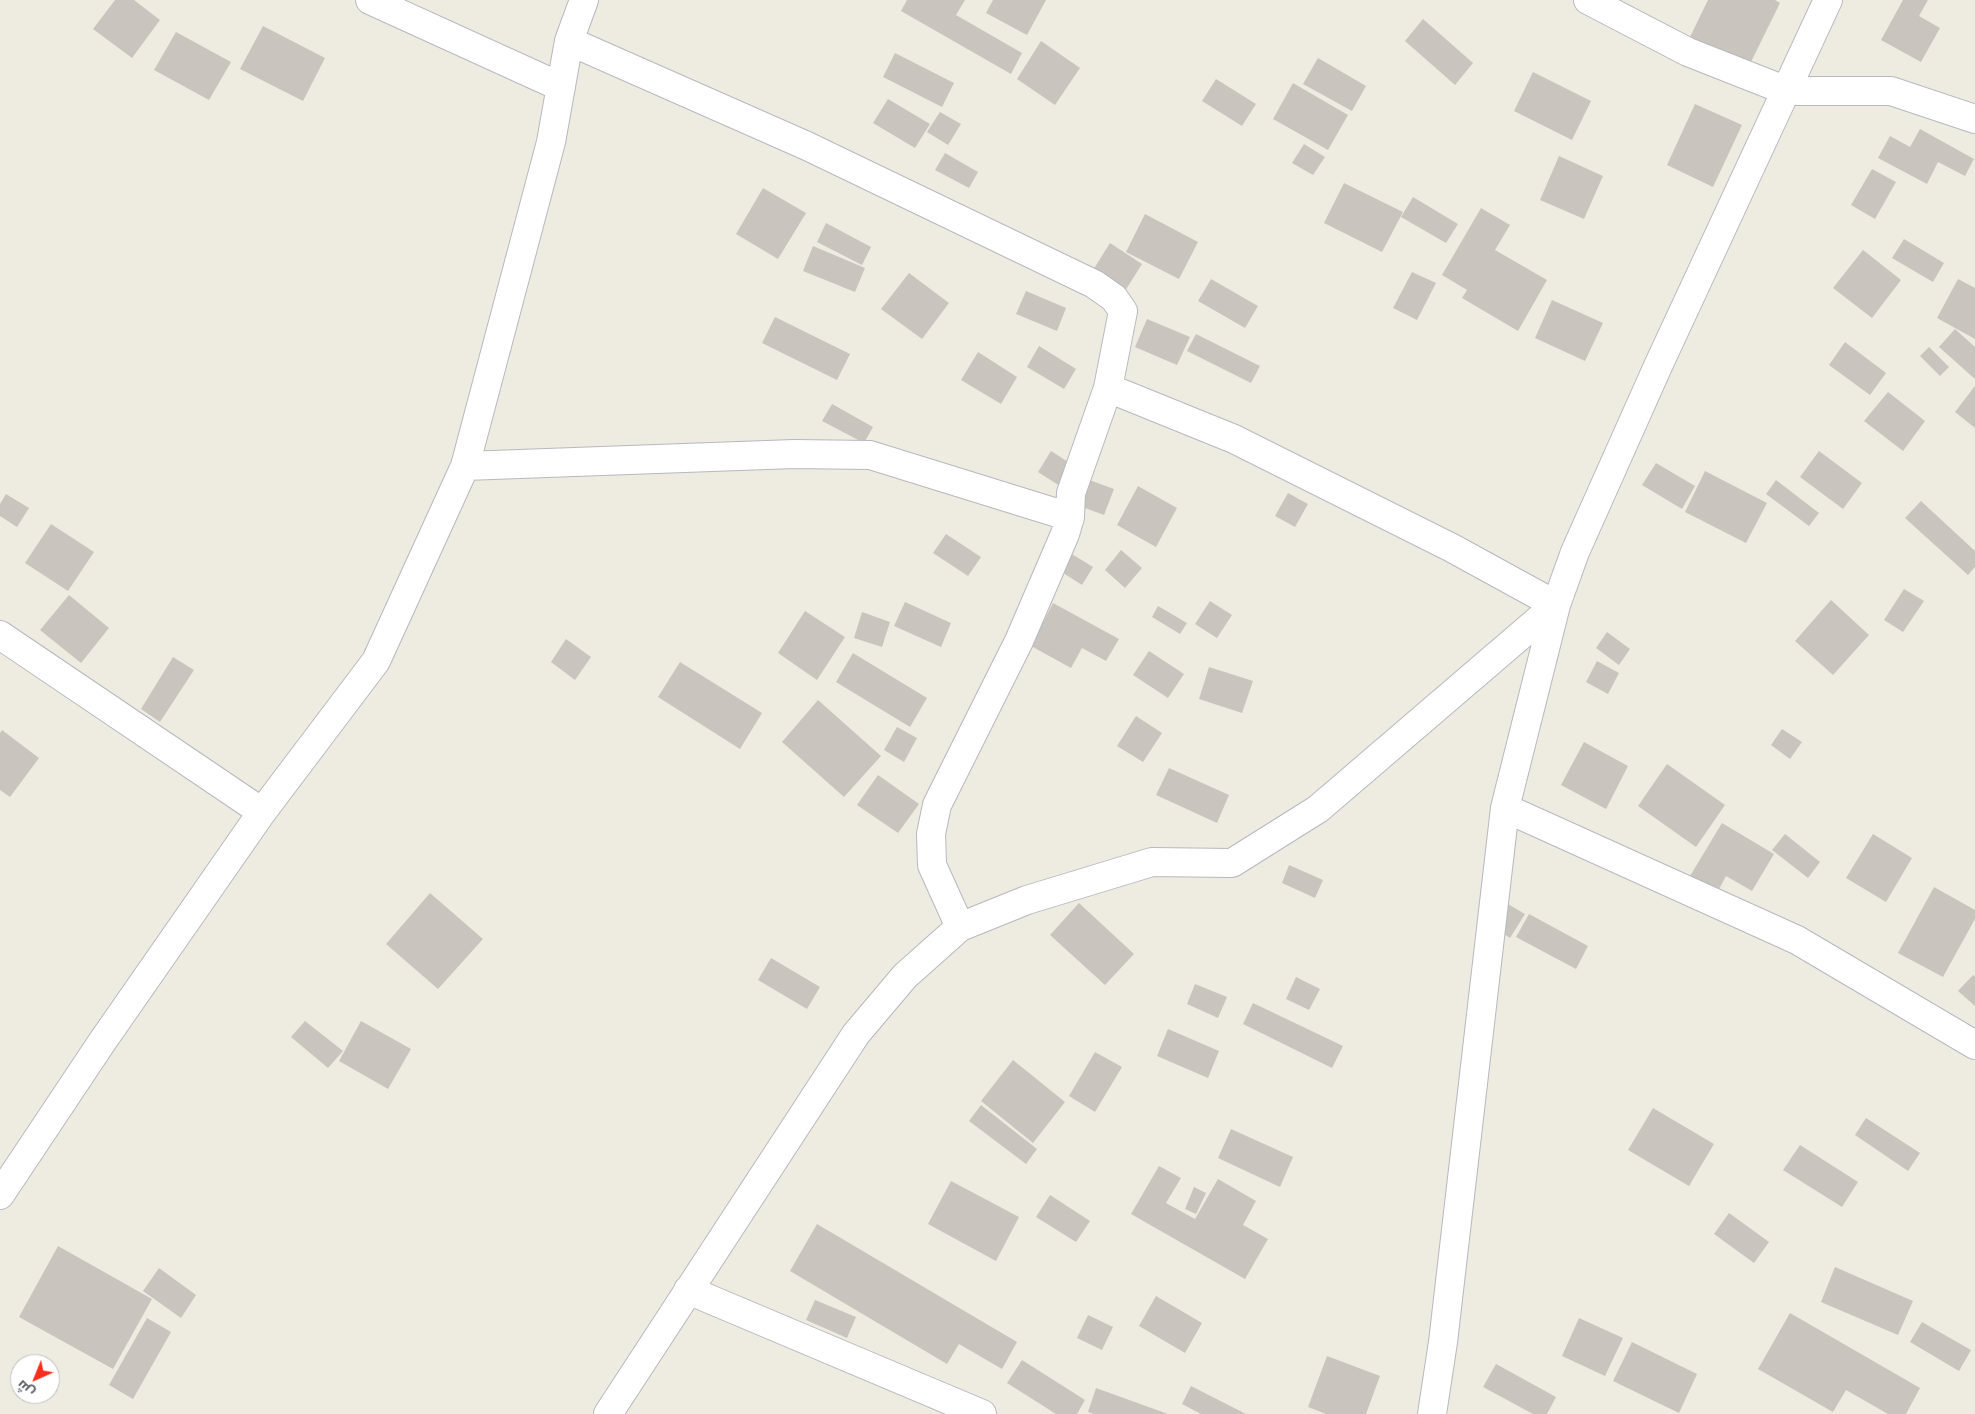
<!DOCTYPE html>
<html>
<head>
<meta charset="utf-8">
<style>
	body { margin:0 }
	#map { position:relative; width:1975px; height:1414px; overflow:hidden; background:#eeebe0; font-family:Roboto,Cairo,sans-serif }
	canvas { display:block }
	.north { position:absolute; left:10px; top:1354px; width:50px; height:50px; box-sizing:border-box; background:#fff; border:1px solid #bdbfc1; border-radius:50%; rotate:224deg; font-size:14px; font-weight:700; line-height:20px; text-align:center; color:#595e63 }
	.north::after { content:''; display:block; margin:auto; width:18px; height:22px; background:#f82d1c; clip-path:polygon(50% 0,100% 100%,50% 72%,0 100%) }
</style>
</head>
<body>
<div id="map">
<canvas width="1975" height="1414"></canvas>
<div class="north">ش</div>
</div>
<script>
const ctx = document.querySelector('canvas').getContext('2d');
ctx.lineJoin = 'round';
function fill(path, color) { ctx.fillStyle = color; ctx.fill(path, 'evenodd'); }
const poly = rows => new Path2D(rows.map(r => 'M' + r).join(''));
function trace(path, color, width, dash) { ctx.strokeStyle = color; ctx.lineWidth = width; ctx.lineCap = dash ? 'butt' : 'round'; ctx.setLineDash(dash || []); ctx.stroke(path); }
fill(poly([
	[115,0,134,0,160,20,132,58,93,29],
	[907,0,965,0,956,15,1022,53,1011,74,901,11],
	[993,0,1046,0,1027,35,986,13],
	[1708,0,1775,0,1780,3,1749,66,1690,37],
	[1903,0,1928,0,1919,16,1940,28,1921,62,1881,40],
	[1423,19,1473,63,1455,85,1405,41],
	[263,26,325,58,303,101,240,69],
	[176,32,231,62,209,100,154,70],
	[1041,41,1080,68,1055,105,1017,79],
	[895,53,954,83,942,107,883,77],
	[1318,58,1366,86,1352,111,1303,84],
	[1533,72,1591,101,1572,140,1514,111],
	[1216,79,1256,104,1242,126,1202,101],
	[1293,83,1348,115,1328,150,1273,119],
	[888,99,930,124,915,148,873,123],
	[1695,104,1742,125,1713,187,1667,165],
	[940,112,961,124,948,145,927,132],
	[1920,129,1974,159,1965,176,1938,162,1927,184,1878,158,1890,136,1910,147],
	[1304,144,1325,157,1313,175,1292,163],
	[945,153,978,172,969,188,935,170],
	[1559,156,1603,176,1584,219,1540,200],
	[1872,169,1896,182,1875,219,1851,205],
	[1344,183,1403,212,1382,252,1324,223],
	[763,188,806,213,778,259,736,234],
	[1413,197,1458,224,1446,243,1401,217],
	[1481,208,1510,225,1495,250,1547,280,1518,331,1462,298,1467,290,1442,275],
	[1145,214,1198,242,1179,279,1126,252],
	[826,223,871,247,862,265,817,242],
	[1904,239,1944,263,1933,282,1892,258],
	[1110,243,1142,264,1120,299,1088,278],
	[813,246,865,268,855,292,803,271],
	[1863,250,1901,280,1872,318,1833,288],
	[1412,272,1436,283,1417,320,1393,308],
	[909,273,949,303,922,339,881,309],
	[1211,279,1258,306,1245,328,1198,301],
	[1958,279,1975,288,1975,339,1937,318],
	[1026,291,1066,308,1057,331,1016,314],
	[1552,300,1603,323,1585,361,1535,338],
	[775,317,850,354,837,380,762,343],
	[1147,319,1190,337,1177,365,1135,347],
	[1955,329,1975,347,1975,379,1939,347],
	[1196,334,1260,366,1251,383,1187,351],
	[1845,342,1886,373,1870,395,1829,365],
	[1039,346,1076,369,1064,389,1027,367],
	[1929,347,1949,367,1940,376,1920,356],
	[978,352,1017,377,1001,404,961,380],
	[1975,386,1975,428,1955,412],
	[1888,392,1925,421,1903,451,1864,421],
	[832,404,873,427,864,443,822,421],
	[1051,451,1073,465,1060,486,1038,472],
	[1819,451,1862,483,1843,509,1800,477],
	[1656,463,1695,486,1682,509,1642,485],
	[1705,471,1767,503,1746,543,1685,512],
	[1084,478,1114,489,1104,515,1074,504],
	[1776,480,1819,513,1809,526,1766,494],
	[1138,486,1177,508,1156,547,1117,525],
	[1288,493,1308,504,1295,527,1275,516],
	[6,494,29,508,17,527,0,516,0,504],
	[1921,501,1975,551,1975,567,1968,575,1905,518],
	[51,524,94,552,68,591,25,563],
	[946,534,981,557,968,576,933,553],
	[1121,550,1142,568,1125,588,1105,570],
	[1067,551,1093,567,1082,585,1057,569],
	[1904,589,1924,601,1903,632,1884,620],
	[69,595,109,628,81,663,40,630],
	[1831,600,1869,635,1833,675,1795,641],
	[1210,601,1232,615,1217,638,1195,624],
	[905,602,951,623,941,647,894,626],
	[1053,603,1119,639,1106,661,1082,648,1071,668,1031,646],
	[1158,606,1187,623,1180,634,1152,617],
	[805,611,845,637,817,680,778,653],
	[862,612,890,622,882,647,854,638],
	[1607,632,1630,649,1619,665,1596,648],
	[566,639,591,657,575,680,551,662],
	[1149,651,1184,674,1168,698,1133,675],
	[853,653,927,698,910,727,836,682],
	[173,657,194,670,160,722,141,709],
	[1597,661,1619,673,1608,694,1586,682],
	[680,662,762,713,740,749,658,697],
	[1209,667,1253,681,1242,713,1199,699],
	[818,700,881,756,844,797,782,742],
	[1136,716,1162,733,1143,762,1117,746],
	[897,727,917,738,904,762,884,750],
	[1782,729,1802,742,1790,759,1771,745],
	[2,730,39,758,10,797,0,790,0,733],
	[1584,742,1628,766,1606,809,1561,785],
	[1667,764,1725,805,1696,847,1638,806],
	[1169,768,1229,795,1217,823,1156,795],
	[878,775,919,804,898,833,857,805],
	[1722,823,1774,854,1752,891,1726,876,1717,893,1690,876],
	[1785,834,1820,862,1808,878,1772,850],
	[1873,834,1912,858,1886,902,1846,878],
	[1289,865,1323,880,1315,898,1282,883],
	[1934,887,1975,910,1975,919,1943,977,1898,953],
	[430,893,483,939,438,989,386,944],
	[1079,903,1134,954,1105,985,1050,935],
	[1506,903,1525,914,1510,938,1492,926],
	[1529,914,1588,946,1576,969,1516,937],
	[771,958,820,987,807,1009,758,980],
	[1973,975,1975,977,1975,1006,1958,991],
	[1296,977,1320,989,1309,1010,1286,999],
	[1195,984,1227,997,1218,1018,1187,1004],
	[1253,1003,1343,1046,1332,1068,1243,1024],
	[305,1021,343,1051,328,1068,291,1037],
	[361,1021,411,1049,388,1089,339,1061],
	[1168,1029,1219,1051,1208,1078,1157,1056],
	[1095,1052,1122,1067,1095,1112,1069,1096],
	[1013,1060,1065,1102,1033,1143,981,1101],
	[981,1105,1037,1149,1026,1164,969,1121],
	[1653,1108,1714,1144,1689,1186,1628,1150],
	[1866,1118,1920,1153,1908,1171,1855,1135],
	[1231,1129,1293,1157,1280,1187,1218,1158],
	[1800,1145,1858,1182,1842,1207,1783,1170],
	[1159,1166,1181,1178,1166,1203,1195,1219,1218,1179,1256,1201,1243,1225,1268,1239,1245,1279,1131,1214],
	[951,1181,1019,1217,996,1261,928,1224],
	[1194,1187,1206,1193,1196,1214,1185,1209],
	[1050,1195,1090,1221,1076,1242,1036,1217],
	[1729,1213,1769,1242,1754,1263,1714,1234],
	[817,1224,1017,1342,1002,1369,959,1344,947,1364,790,1271],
	[58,1246,152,1299,113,1369,19,1317],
	[1835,1267,1913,1301,1898,1335,1821,1302],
	[159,1268,196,1295,181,1318,143,1291],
	[1156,1296,1202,1323,1185,1353,1139,1326],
	[815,1300,856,1317,847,1338,806,1320],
	[1790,1313,1920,1388,1906,1414,1888,1414,1846,1390,1833,1412,1758,1369],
	[1088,1315,1113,1327,1102,1350,1077,1338],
	[147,1318,171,1332,133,1399,109,1385],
	[1579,1318,1623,1338,1605,1376,1562,1356],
	[1922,1322,1971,1350,1959,1371,1910,1342],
	[1632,1342,1697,1374,1679,1413,1613,1381],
	[1327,1356,1380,1376,1366,1414,1326,1414,1308,1407],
	[1022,1360,1085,1400,1077,1414,1056,1414,1007,1383],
	[1496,1364,1556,1397,1547,1414,1533,1414,1483,1387],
	[1191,1386,1246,1414,1201,1414,1182,1404],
	[1096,1388,1168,1414,1094,1414,1088,1412]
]), '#c9c5be');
const street = poly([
	[370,0,561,87],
	[1588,0,1688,52,1787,91,1891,91,1975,119],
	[569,41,807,146,1094,284,1114,298,1123,311,1108,388,1071,493,1070,517,1065,534,1019,641,937,805,931,834,932,865,960,927],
	[1108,388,1234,439,1452,548,1556,605,1505,808,1443,1342,1432,1414],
	[465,466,794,454,870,455,1070,517],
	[0,635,262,812],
	[1505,808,1797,940,1975,1045],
	[0,1195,102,1042,262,812,376,661,465,466,551,142,569,41,584,0],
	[688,1290,982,1414],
	[608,1414,856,1034,905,976,960,927,1027,900,1152,862,1232,863,1318,809,1556,605,1575,552,1658,366,1828,0]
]);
trace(street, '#b6b9bf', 30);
trace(street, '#fff', 28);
</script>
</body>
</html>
